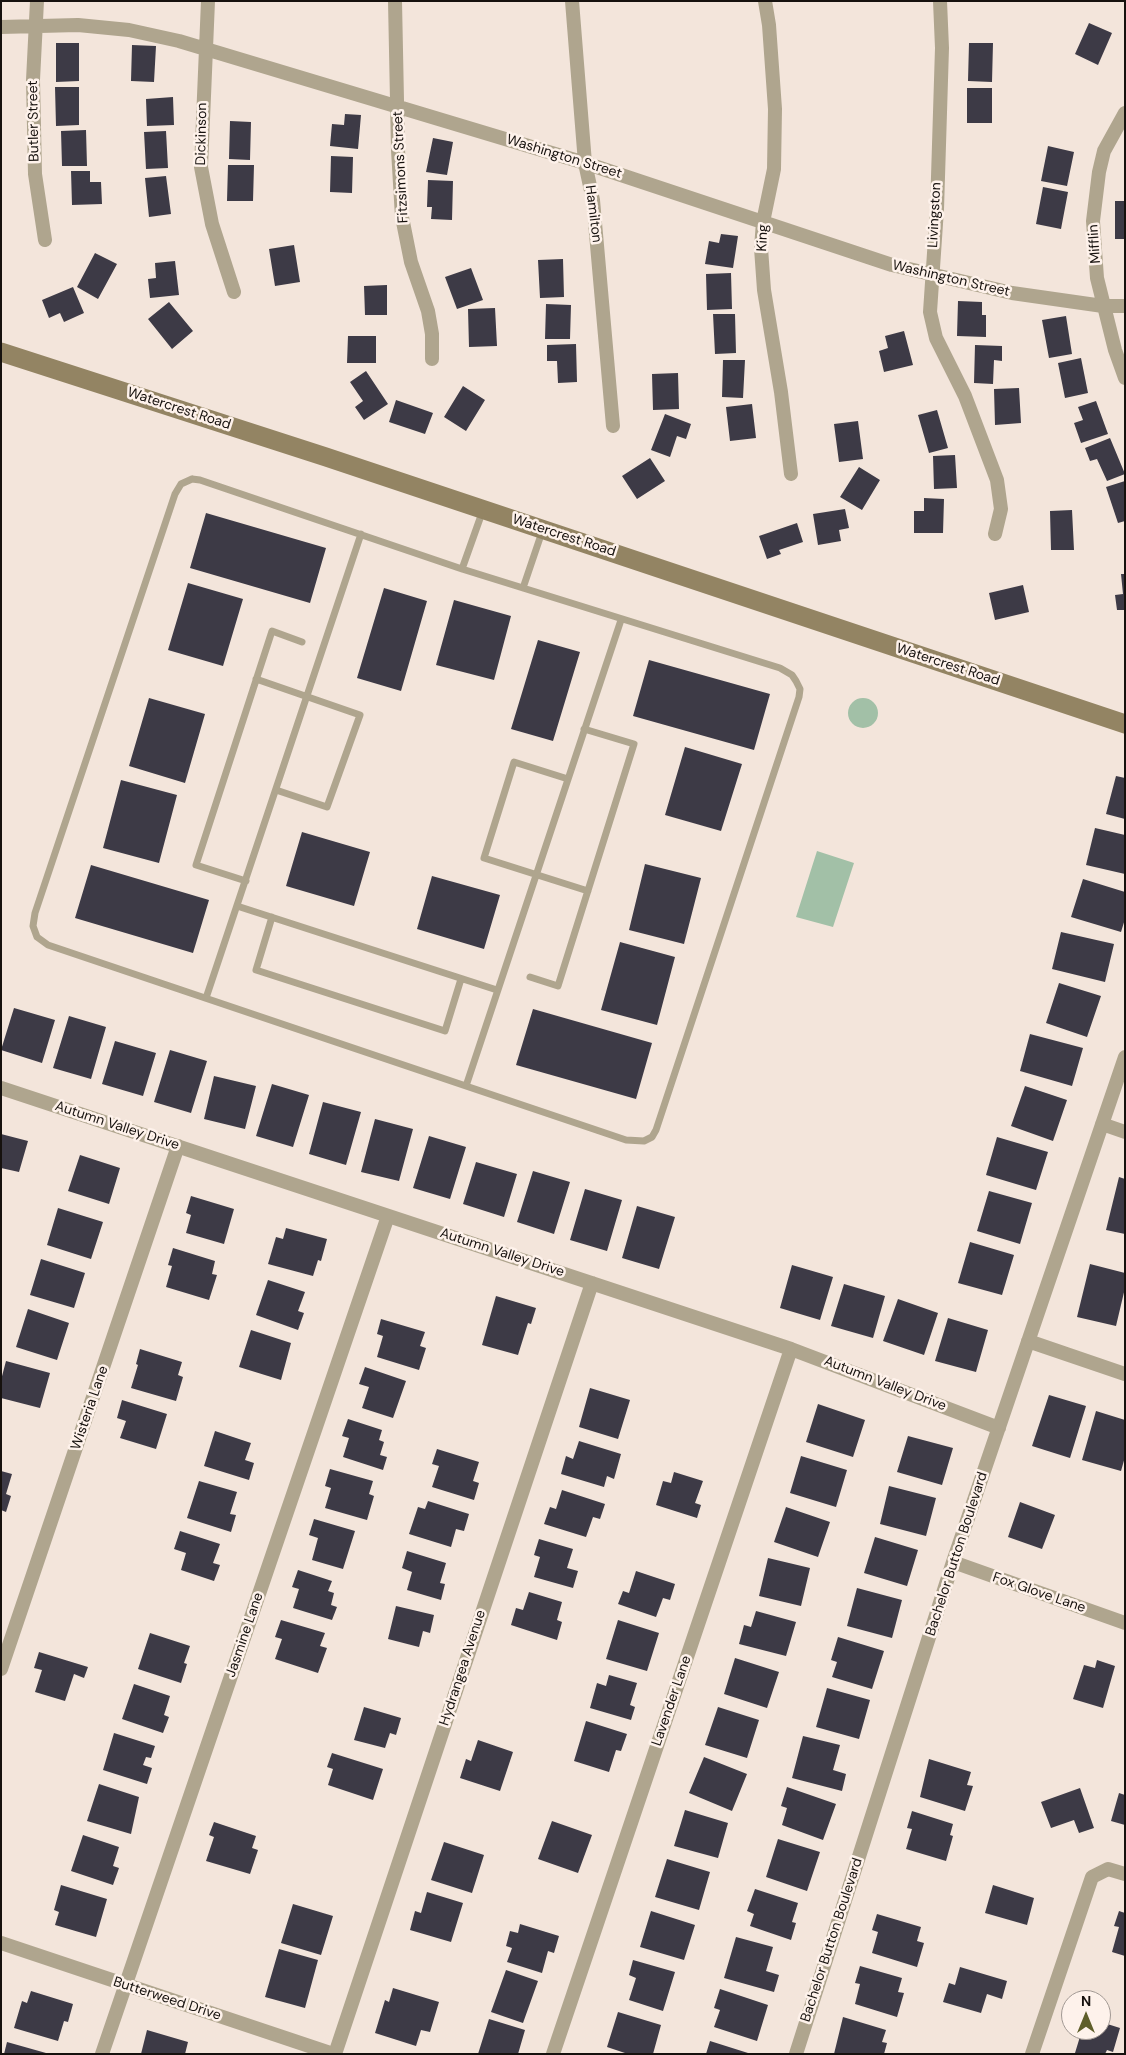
<!DOCTYPE html>
<html>
<head>
<meta charset="utf-8">
<style>
	body { margin:0 }
	#map { position:relative; width:1126px; height:2055px; overflow:hidden; background:#f3e5db; font-family:"DM Sans",sans-serif }
	canvas { display:block }
	.frame { position:absolute; inset:0; border:2px solid #16110e; pointer-events:none }
	.north { position:absolute; left:1061px; top:1990px; width:50px; height:50px; box-sizing:border-box; background:#fef2eb; border:1px solid #a19893; border-radius:50%; rotate:0deg; font-size:14px; font-weight:700; line-height:20px; text-align:center; color:#16110e }
	.north::after { content:''; display:block; margin:auto; width:18px; height:22px; background:#5f5e2a; clip-path:polygon(50% 0,100% 100%,50% 72%,0 100%) }
</style>
</head>
<body>
<div id="map">
<canvas width="1126" height="2055"></canvas>
<div class="frame"></div>
<div class="north">N</div>
</div>
<script>
const ctx = document.querySelector('canvas').getContext('2d');
ctx.lineJoin = 'round';
function fill(path, color) { ctx.fillStyle = color; ctx.fill(path, 'evenodd'); }
const poly = rows => new Path2D(rows.map(r => 'M' + r).join(''));
function trace(path, color, width, dash) { ctx.strokeStyle = color; ctx.lineWidth = width; ctx.lineCap = dash ? 'butt' : 'round'; ctx.setLineDash(dash || []); ctx.stroke(path); }
function write(font, color, halo, rows, align = 'center') {
  ctx.font = font + ' "DM Sans",sans-serif'; ctx.lineWidth = 5; ctx.setLineDash([]); ctx.textBaseline = 'middle'; ctx.strokeStyle = halo; ctx.fillStyle = color; for (const [text, x, y, turn = 0] of rows) {
    ctx.save(); ctx.translate(x, y); ctx.rotate((+turn || 0) * Math.PI / 180); ctx.textAlign = isNaN(turn) ? turn : align; if (halo) ctx.strokeText(text, 0, 0); ctx.fillText(text, 0, 0); ctx.restore();
  }
}
fill(poly([
	'848 713a15 15 0 1 1 30 0a15 15 0 1 1-30 0Z',
	[817,851,854,863,833,927,796,917]
]), '#a2c0a7');
fill(poly([
	[1089,23,1112,33,1098,65,1075,54],
	[56,43,79,43,79,81,56,82],
	[969,43,993,43,992,82,968,81],
	[132,45,156,46,154,82,131,81],
	[55,87,79,87,79,125,56,126],
	[967,88,992,88,992,123,967,123],
	[173,97,174,125,147,126,146,99],
	[345,114,361,115,358,149,330,146,332,124,344,125],
	[230,121,251,122,250,160,229,159],
	[86,130,87,166,62,166,61,131],
	[166,131,168,168,146,169,144,132],
	[433,138,453,142,447,175,426,172],
	[1048,146,1074,152,1067,186,1041,181],
	[331,156,353,157,352,193,330,192],
	[228,165,254,165,253,201,227,201],
	[71,171,90,171,90,182,101,182,102,204,72,205],
	[166,176,171,214,149,217,145,178],
	[428,180,453,181,452,220,431,219,432,207,427,207],
	[1043,187,1068,192,1061,229,1036,224],
	[1115,201,1125,201,1125,239,1115,239],
	[721,234,738,236,733,268,705,264,709,241,719,243],
	[294,245,300,282,275,286,269,249],
	[95,253,117,264,98,299,77,287],
	[563,259,564,297,540,298,538,260],
	[175,261,179,295,150,298,148,279,156,278,155,263],
	[471,268,483,300,457,309,445,277],
	[731,273,732,309,707,310,706,274],
	[387,285,387,315,365,315,364,286],
	[73,287,84,313,64,322,60,313,49,318,42,300],
	[958,301,982,302,982,315,986,315,986,337,957,336],
	[169,302,193,331,172,349,148,319],
	[546,304,571,305,570,339,545,339],
	[495,308,497,346,469,347,468,309],
	[713,314,735,314,736,353,715,354],
	[1066,316,1072,354,1049,358,1042,320],
	[904,331,913,365,884,372,879,351,888,348,885,336],
	[348,336,376,336,376,363,347,363],
	[576,344,577,382,558,383,557,361,547,361,547,345],
	[975,345,1002,346,1002,361,994,360,993,384,974,383],
	[1081,358,1088,393,1065,398,1058,363],
	[723,360,745,360,743,398,722,397],
	[366,371,388,404,364,420,355,407,363,401,350,382],
	[678,373,679,409,653,410,652,374],
	[463,386,485,400,466,431,444,417],
	[1019,388,1021,423,995,425,994,389],
	[396,400,433,413,425,434,389,422],
	[1096,401,1108,434,1081,443,1074,423,1083,420,1078,407],
	[752,404,756,438,730,441,726,407],
	[937,410,948,448,929,453,918,415],
	[665,414,691,424,686,439,677,436,670,457,651,450],
	[858,421,863,459,839,462,834,424],
	[1110,438,1125,474,1107,481,1097,459,1090,461,1085,448],
	[955,455,957,488,934,489,933,456],
	[650,458,665,481,637,499,622,476],
	[859,467,880,480,862,510,840,497],
	[1125,481,1125,521,1118,523,1106,487],
	[924,498,944,499,943,533,914,533,914,511,924,511],
	[845,509,849,528,839,530,841,541,818,545,813,514],
	[1072,510,1074,550,1051,550,1050,511],
	[206,513,326,548,310,603,190,568],
	[797,523,803,542,779,550,781,554,767,559,759,536],
	[1121,574,1125,574,1125,610,1117,610,1115,595,1123,594],
	[188,583,243,599,223,666,168,650],
	[1023,585,1029,612,995,620,989,593],
	[384,588,427,601,401,691,357,678],
	[454,600,511,616,494,680,436,665],
	[538,640,580,652,553,741,511,729],
	[649,660,770,694,754,750,633,716],
	[149,698,205,714,185,783,129,766],
	[685,747,742,764,721,831,665,815],
	[1116,776,1125,778,1125,819,1106,814],
	[121,780,177,795,159,863,103,848],
	[1095,828,1125,835,1125,874,1086,865],
	[302,832,370,852,354,906,286,886],
	[645,864,701,878,684,944,629,930],
	[91,865,209,900,193,953,75,918],
	[432,876,500,895,484,949,417,929],
	[1083,879,1125,892,1125,919,1121,932,1071,917],
	[1061,932,1114,944,1105,982,1052,969],
	[620,942,675,957,657,1025,601,1010],
	[1059,983,1101,996,1087,1037,1046,1023],
	[14,1008,55,1020,42,1063,1,1050],
	[533,1009,652,1043,636,1099,516,1065],
	[69,1016,106,1027,91,1079,53,1068],
	[1030,1034,1083,1048,1072,1086,1020,1071],
	[115,1041,156,1053,143,1096,102,1084],
	[170,1050,207,1061,191,1113,154,1102],
	[214,1076,256,1086,245,1129,204,1119],
	[272,1084,309,1095,293,1147,256,1136],
	[1025,1086,1067,1100,1053,1141,1011,1126],
	[323,1102,361,1112,346,1165,309,1154],
	[375,1119,413,1129,399,1181,361,1172],
	[1,1134,28,1141,19,1172,1,1168],
	[429,1136,466,1147,450,1199,413,1188],
	[997,1137,1048,1152,1036,1190,986,1175],
	[80,1155,120,1168,109,1204,68,1191],
	[476,1162,517,1174,504,1217,463,1204],
	[533,1171,570,1182,554,1234,517,1222],
	[1119,1177,1125,1179,1125,1234,1106,1230],
	[585,1189,622,1200,607,1251,570,1240],
	[989,1191,1032,1203,1020,1244,977,1231],
	[191,1196,234,1209,224,1244,186,1233,191,1215,186,1213],
	[637,1206,675,1217,659,1269,622,1258],
	[58,1208,103,1222,91,1259,47,1245],
	[286,1228,327,1239,321,1261,318,1260,313,1276,268,1264,276,1237,283,1239],
	[970,1242,1014,1255,1002,1295,958,1283],
	[173,1248,215,1261,212,1274,217,1275,209,1300,166,1287,172,1266,168,1265],
	[41,1259,85,1273,74,1308,30,1295],
	[1090,1264,1125,1273,1125,1288,1116,1326,1077,1317],
	[792,1265,833,1277,820,1320,780,1308],
	[268,1280,305,1292,298,1311,304,1313,298,1330,256,1315],
	[844,1284,885,1296,873,1338,831,1326],
	[496,1296,536,1308,531,1324,528,1323,518,1355,482,1345],
	[898,1299,938,1313,924,1355,883,1341],
	[28,1309,69,1323,57,1360,16,1347],
	[948,1318,988,1330,976,1372,935,1361],
	[381,1319,425,1332,420,1346,426,1348,419,1370,377,1357,383,1336,377,1334],
	[251,1330,291,1343,281,1380,239,1367],
	[140,1349,182,1362,178,1375,183,1377,176,1401,131,1388,138,1365,136,1364],
	[6,1361,50,1373,40,1408,1,1398,1,1380],
	[365,1367,406,1381,393,1418,362,1408,369,1387,359,1384],
	[590,1388,630,1400,618,1439,579,1427],
	[1049,1395,1086,1406,1070,1458,1032,1446],
	[122,1400,167,1414,156,1449,120,1438,126,1421,117,1418],
	[818,1404,865,1420,853,1457,806,1442],
	[1096,1411,1125,1420,1125,1457,1121,1471,1082,1460],
	[348,1419,382,1430,379,1440,384,1442,380,1455,387,1457,383,1470,343,1457,349,1438,342,1436],
	[215,1431,251,1443,245,1460,254,1463,249,1480,204,1466],
	[908,1436,953,1448,942,1485,897,1472],
	[579,1441,621,1454,614,1479,607,1476,604,1487,561,1474,566,1456,573,1459],
	[437,1449,479,1462,473,1481,479,1483,474,1500,432,1487,439,1466,432,1464],
	[801,1456,847,1470,836,1507,790,1493],
	[330,1469,373,1481,369,1494,374,1496,367,1520,325,1508,331,1488,325,1486],
	[1,1471,12,1474,6,1494,11,1496,6,1512,1,1510],
	[674,1472,703,1481,695,1503,701,1505,697,1518,656,1505,663,1481,671,1483],
	[199,1481,237,1492,230,1514,236,1515,231,1532,187,1518],
	[889,1486,936,1498,926,1536,880,1524],
	[562,1490,605,1504,600,1519,593,1517,586,1537,544,1524,550,1507,556,1509],
	[428,1501,469,1514,464,1531,456,1529,451,1547,409,1534,418,1507,425,1509],
	[1020,1502,1055,1515,1042,1549,1008,1537],
	[786,1507,830,1522,818,1557,774,1542],
	[314,1519,355,1531,343,1569,312,1560,318,1538,309,1535],
	[180,1531,220,1544,213,1563,220,1565,214,1581,181,1570,186,1553,174,1549],
	[875,1537,918,1550,907,1586,864,1573],
	[539,1539,573,1549,567,1568,578,1571,573,1588,534,1577,540,1557,534,1555],
	[407,1551,446,1563,440,1583,445,1584,441,1600,407,1590,412,1572,402,1568],
	[768,1558,810,1568,801,1606,759,1596],
	[298,1570,332,1581,328,1591,334,1593,331,1605,337,1607,332,1620,293,1608,299,1589,292,1587],
	[636,1571,675,1584,670,1600,663,1598,656,1617,618,1604,623,1591,629,1593],
	[857,1588,902,1600,892,1638,847,1626],
	[529,1592,562,1602,557,1620,562,1622,557,1640,511,1625,516,1608,523,1610],
	[396,1606,434,1615,430,1633,423,1631,419,1647,388,1639],
	[756,1611,796,1622,786,1656,739,1644,744,1625,751,1627],
	[281,1620,325,1633,320,1646,327,1648,318,1673,275,1659,282,1639,275,1637],
	[618,1620,659,1633,647,1671,606,1659],
	[150,1633,190,1646,184,1663,187,1664,181,1683,138,1669],
	[838,1637,884,1651,872,1689,832,1677,837,1662,831,1660],
	[39,1652,88,1667,84,1678,74,1674,65,1701,35,1692,42,1670,34,1668],
	[735,1658,779,1672,767,1708,724,1694],
	[1097,1660,1115,1666,1103,1708,1073,1699,1084,1665,1095,1668],
	[609,1675,637,1683,630,1705,635,1707,631,1720,590,1708,597,1683,606,1686],
	[134,1684,170,1696,164,1715,169,1717,163,1733,122,1719],
	[827,1688,870,1700,859,1739,816,1727],
	[364,1707,401,1718,396,1735,390,1733,385,1748,354,1740],
	[718,1707,759,1720,747,1758,705,1745],
	[586,1721,627,1734,621,1751,616,1750,609,1772,574,1761],
	[114,1733,155,1746,151,1758,146,1757,143,1765,152,1768,147,1784,103,1770],
	[803,1736,840,1745,833,1770,846,1774,842,1791,792,1778],
	[478,1740,513,1752,500,1791,460,1778,466,1759,471,1761],
	[332,1753,383,1769,373,1800,328,1785,333,1769,327,1767],
	[704,1757,747,1774,732,1811,689,1793],
	[929,1759,971,1772,967,1785,973,1786,965,1811,920,1797],
	[99,1784,139,1797,131,1834,87,1821],
	[787,1787,836,1804,823,1840,782,1825,787,1808,781,1806],
	[1080,1788,1094,1828,1079,1833,1074,1820,1051,1828,1041,1802],
	[1119,1793,1125,1795,1125,1825,1111,1821],
	[685,1810,728,1823,718,1858,674,1846],
	[912,1811,953,1824,950,1835,953,1836,946,1861,906,1849,912,1829,907,1828],
	[552,1821,592,1835,578,1873,538,1859],
	[214,1822,256,1836,252,1848,258,1850,250,1874,206,1861,214,1837,209,1835],
	[83,1835,119,1847,113,1866,119,1868,113,1885,71,1871],
	[778,1839,820,1852,807,1891,766,1877],
	[444,1842,484,1855,472,1893,431,1880],
	[667,1859,710,1872,699,1910,655,1897],
	[61,1885,107,1899,96,1937,55,1925,59,1912,54,1910],
	[993,1885,1034,1898,1027,1925,985,1913],
	[755,1889,798,1903,792,1922,796,1923,791,1940,750,1926,754,1914,747,1911],
	[427,1892,463,1903,451,1942,410,1930,415,1911,421,1913],
	[293,1904,333,1916,321,1955,281,1943],
	[651,1911,695,1925,684,1960,640,1947],
	[1119,1911,1125,1913,1125,1956,1112,1952,1119,1927,1114,1926],
	[877,1914,921,1927,917,1941,924,1943,917,1967,872,1953,878,1932,872,1930],
	[520,1924,559,1936,554,1953,548,1951,542,1973,507,1962,512,1948,506,1946,510,1931,518,1933],
	[736,1937,773,1947,766,1971,779,1975,774,1992,724,1978],
	[279,1949,318,1960,305,2008,265,1997],
	[633,1960,675,1972,663,2011,629,2000,636,1978,629,1975],
	[860,1966,902,1978,898,1992,904,1993,897,2017,855,2004,860,1984,855,1983],
	[960,1967,1007,1981,1002,1999,987,1994,981,2013,943,2002,949,1983,955,1985],
	[506,1970,538,1981,523,2023,491,2012],
	[393,1988,439,2002,430,2032,421,2030,416,2046,375,2033,385,2000,389,2002],
	[720,1989,768,2005,757,2041,714,2027,720,2010,714,2008],
	[31,1991,73,2004,68,2022,64,2021,58,2041,14,2028,22,2001,27,2003],
	[618,2012,661,2025,653,2054,628,2054,607,2047],
	[843,2017,886,2030,882,2042,887,2043,884,2054,834,2054],
	[489,2019,525,2030,518,2054,478,2054],
	[1101,2022,1120,2028,1113,2052,1107,2050,1105,2054,1075,2053,1082,2030,1101,2030],
	[147,2030,188,2042,185,2054,141,2054],
	[710,2041,748,2053,748,2054,706,2054],
	[7,2042,46,2053,46,2054,4,2054]
]), '#3d3a46');
trace(poly([
	[192,479,200,480,462,569,780,668,792,675,796,681,800,689,799,697,656,1130,652,1137,644,1141,626,1140,48,945,37,937,33,926,35,913,175,494,181,484,192,479],
	[462,569,483,510],
	[523,588,543,529],
	[256,679,360,715,327,807,276,790],
	[568,779,514,762,484,858,588,891],
	[246,881,196,865,272,631,302,642],
	[237,906,497,990],
	[272,917,256,970,445,1031,461,979],
	[530,977,558,986,634,744,584,729],
	[206,998,361,534],
	[466,1086,621,620]
]), '#afa58e', 7);
trace(poly([
	[37,1,33,80,35,174,45,240],
	[208,1,201,167,212,224,234,292],
	[395,1,398,150,402,217,411,262,428,311,432,334,432,359],
	[572,1,585,163,593,200,613,426],
	[765,1,769,25,775,109,774,169,763,222,761,248,764,290,781,392,791,474],
	[940,1,942,48,937,209,930,312,936,338,965,396,997,480,1001,509,995,534],
	[1,27,78,25,129,30,179,41,585,163,892,265,1012,293,1103,306,1125,306],
	[1125,113,1104,151,1099,172,1093,221,1097,278,1115,350,1125,378],
	[1,1088,791,1349,999,1428],
	[1102,1124,1125,1132],
	[1028,1341,1125,1374],
	[953,1562,1125,1623],
	[1,1669,178,1146],
	[1,1943,333,2054],
	[102,2054,388,1216],
	[335,2054,592,1283],
	[553,2054,791,1349],
	[796,2054,953,1562,1125,1057],
	[1032,2054,1092,1877,1108,1869,1125,1874]
]), '#afa58e', 14);
trace(poly([
	[1,352,326,457,1125,724]
]), '#938463', 19);
write('14px', '#16110e', '#fef2eb', [
	["Butler Street",34,121,-91],
	["Dickinson",202,134,-89],
	["Washington Street",564,157,17],
	["Fitzsimons Street",401,167,-93],
	["Hamilton",593,214,83],
	["Livingston",935,215,-87],
	["King",763,238,-87],
	["Mifflin",1095,244,-94],
	["Washington Street",951,279,13],
	["Watercrest Road",179,409,18],
	["Watercrest Road",564,536,18],
	["Watercrest Road",948,665,18],
	["Autumn Valley Drive",117,1126,18],
	["Autumn Valley Drive",502,1253,18],
	["Autumn Valley Drive",885,1384,21],
	["Wisteria Lane",90,1408,-71],
	["Bachelor Button Boulevard",957,1554,-72],
	["Fox Glove Lane",1039,1593,19],
	["Jasmine Lane",245,1635,-71],
	["Hydrangea Avenue",463,1668,-72],
	["Lavender Lane",672,1701,-71],
	["Bachelor Button Boulevard",832,1940,-72],
	["Butterweed Drive",167,1999,18]
]);
</script>
</body>
</html>
